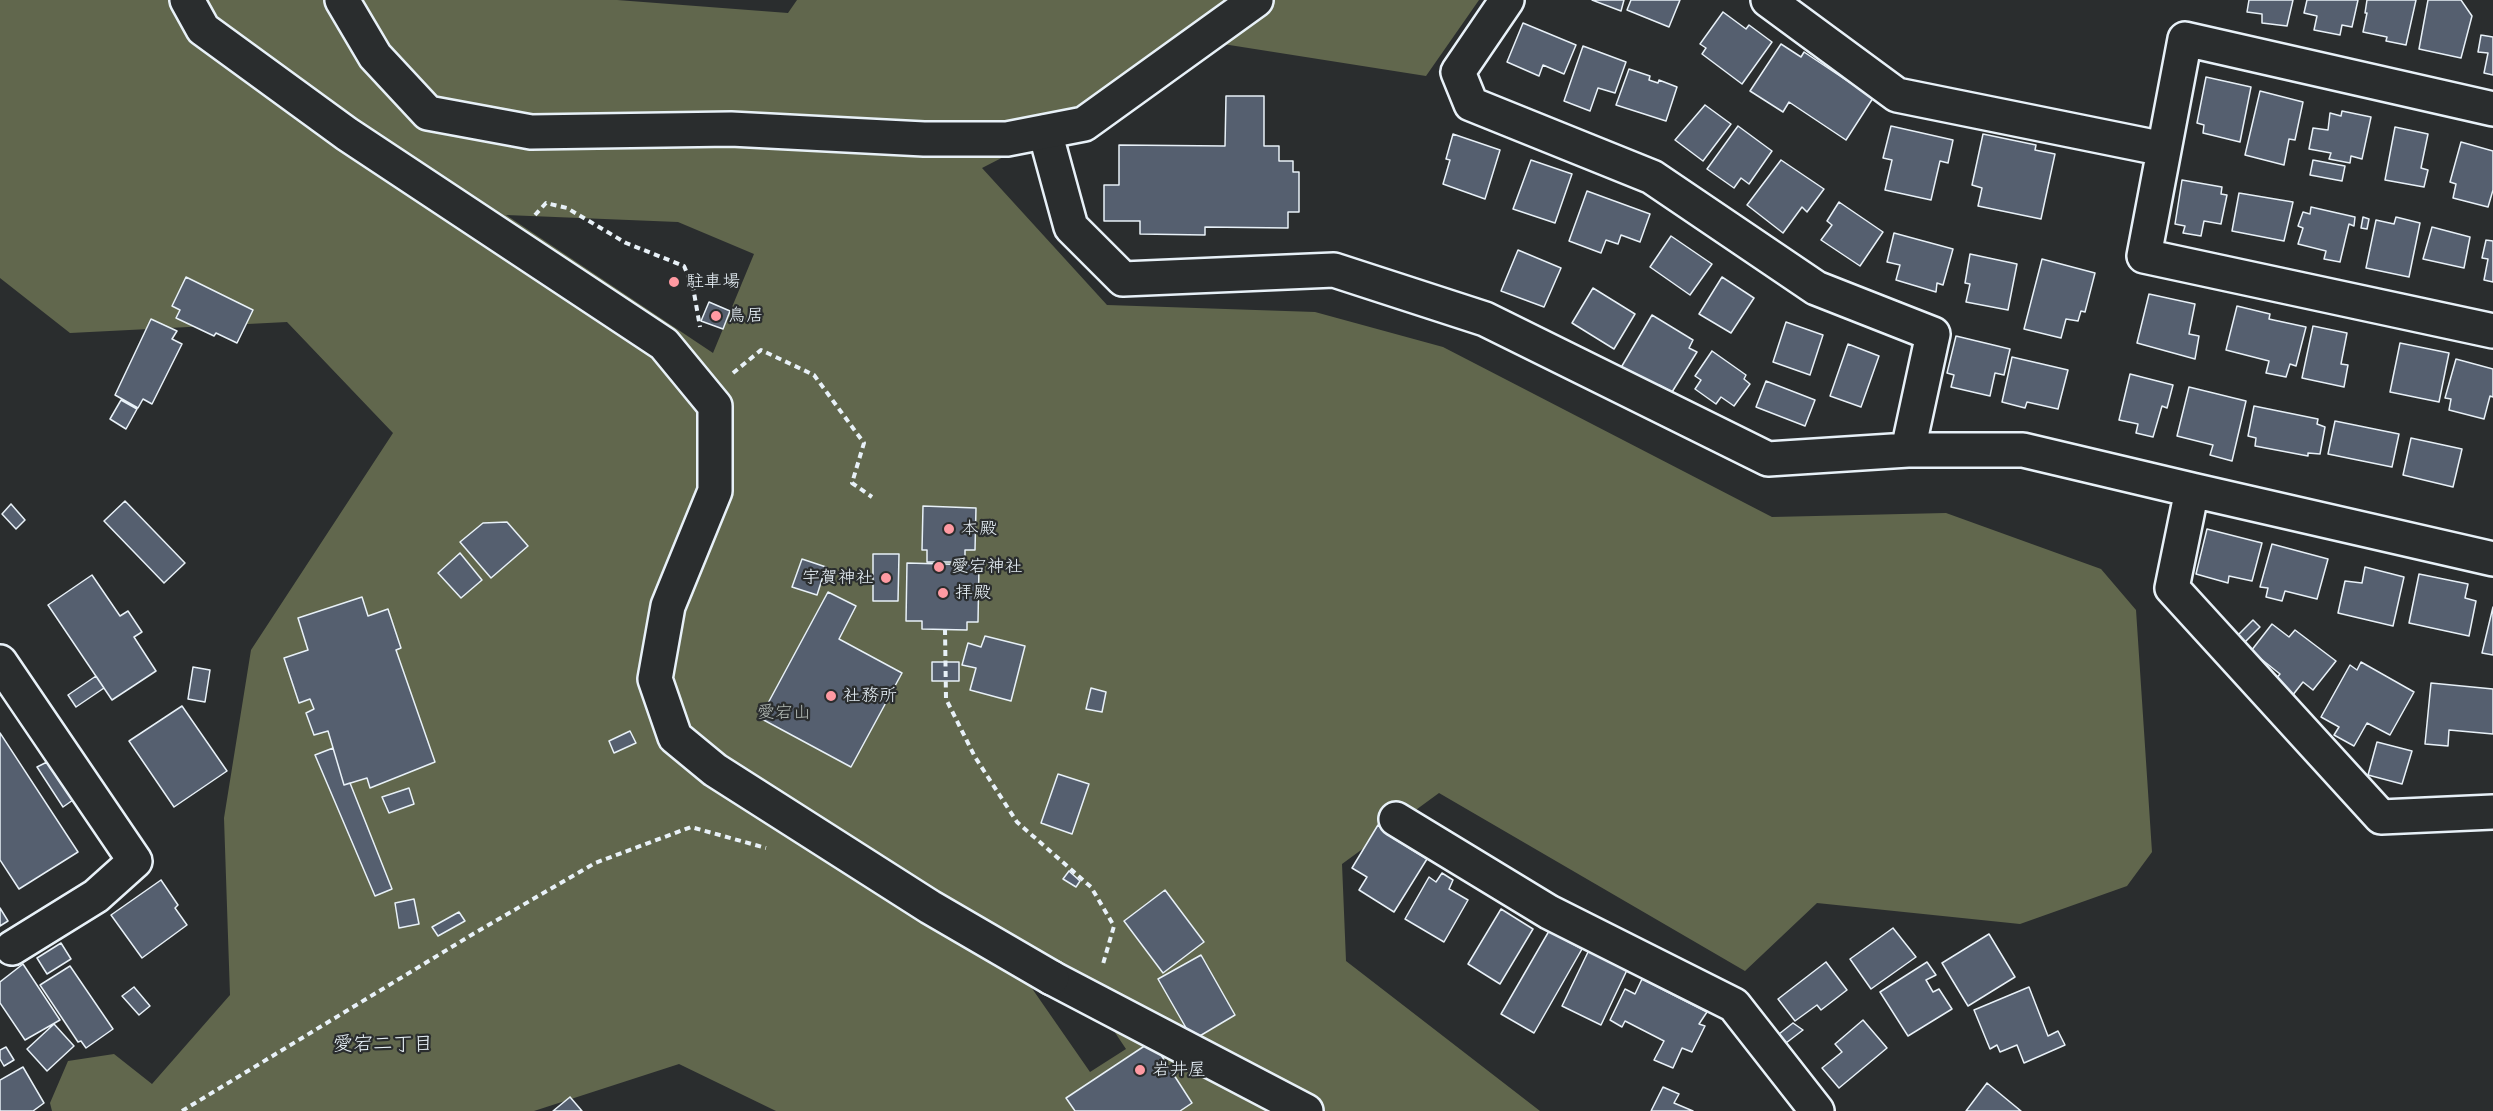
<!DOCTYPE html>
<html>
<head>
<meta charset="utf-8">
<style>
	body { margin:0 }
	canvas { display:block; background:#2a2d2e }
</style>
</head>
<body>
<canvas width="2493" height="1111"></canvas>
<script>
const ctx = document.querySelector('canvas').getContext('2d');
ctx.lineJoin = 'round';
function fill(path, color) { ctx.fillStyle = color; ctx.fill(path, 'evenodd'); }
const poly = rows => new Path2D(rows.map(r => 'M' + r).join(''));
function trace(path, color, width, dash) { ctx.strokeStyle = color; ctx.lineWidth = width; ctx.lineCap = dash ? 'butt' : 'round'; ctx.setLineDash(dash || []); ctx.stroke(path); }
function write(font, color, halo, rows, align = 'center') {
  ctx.font = font + ' Sriracha,"Klee One",sans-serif'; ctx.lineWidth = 4.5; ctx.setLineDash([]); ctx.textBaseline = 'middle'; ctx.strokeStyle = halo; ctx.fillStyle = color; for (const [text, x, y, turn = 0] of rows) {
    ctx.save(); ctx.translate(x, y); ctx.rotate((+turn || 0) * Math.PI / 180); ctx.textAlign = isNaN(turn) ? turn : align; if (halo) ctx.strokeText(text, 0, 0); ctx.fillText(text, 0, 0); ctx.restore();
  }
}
fill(poly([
	[0,0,617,0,788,13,797,0,1479,0,1426,76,1223,44,982,168,1107,305,1315,312,1443,347,1772,517,1946,513,2101,569,2136,610,2152,852,2127,886,2020,924,1817,903,1745,971,1439,793,1342,864,1346,961,1540,1111,1180,1111,1192,1102,1152,1042,1066,1098,1075,1111,776,1111,679,1064,534,1111,52,1111,50,1103,68,1061,114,1054,152,1084,230,995,224,818,251,650,393,433,287,322,70,333,0,278],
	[506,215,678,222,754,254,713,353],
	[1165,890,1204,942,1163,973,1124,921],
	[1201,955,1235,1015,1193,1039],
	[1072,968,1126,1049,1090,1072,1031,987]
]), '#61674d');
const building = poly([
	[1592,0,1624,0,1621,11,1592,0],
	[1631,0,1680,0,1669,27,1627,10,1631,0],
	[2249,0,2293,0,2287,26,2262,23,2262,14,2247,12,2249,0],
	[2307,0,2358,0,2352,27,2342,25,2340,35,2314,30,2317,16,2304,13,2307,0],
	[2367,0,2416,0,2406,45,2386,41,2387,37,2363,32,2367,13,2365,13,2367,0],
	[2428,0,2461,0,2472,16,2461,58,2419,49,2428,0],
	[1723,12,1746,29,1749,25,1772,42,1742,84,1702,54,1706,48,1700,44,1723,12],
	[1523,23,1576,45,1564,74,1543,65,1539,76,1507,62,1523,23],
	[2481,35,2493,37,2493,75,2484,73,2488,53,2478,52,2481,35],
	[1781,44,1801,57,1804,52,1873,98,1846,140,1789,102,1783,112,1750,91,1781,44],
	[1583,46,1626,62,1615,93,1598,88,1590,111,1564,101,1583,46],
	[1629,69,1650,76,1649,80,1658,83,1659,80,1677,87,1666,121,1616,105,1629,69],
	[2206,77,2251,87,2240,142,2203,133,2204,125,2197,123,2206,77],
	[2260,91,2303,102,2295,140,2289,139,2284,165,2245,155,2260,91],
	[1226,96,1264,96,1264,146,1279,146,1279,161,1293,161,1293,172,1299,172,1299,212,1288,212,1288,228,1205,227,1205,235,1140,234,1140,221,1104,221,1104,185,1119,185,1119,145,1225,146,1226,96],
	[1705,105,1731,124,1703,161,1675,140,1705,105],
	[2342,111,2371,117,2362,159,2351,156,2350,163,2329,159,2331,153,2309,149,2313,128,2328,130,2330,113,2341,116,2342,111],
	[1738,126,1772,151,1749,184,1741,178,1734,188,1707,169,1738,126],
	[1891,126,1953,140,1948,163,1940,161,1931,200,1885,190,1892,160,1883,158,1891,126],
	[2395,127,2428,134,2421,168,2428,170,2424,187,2385,180,2395,127],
	[1453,134,1500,150,1485,199,1443,184,1450,160,1446,159,1453,134],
	[1983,134,2036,145,2035,150,2055,154,2041,219,1978,206,1982,188,1972,185,1983,134],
	[2461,142,2493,151,2493,190,2488,207,2453,198,2456,184,2450,182,2461,142],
	[1531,160,1572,174,1555,223,1513,209,1531,160],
	[1781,160,1824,189,1807,212,1802,207,1783,233,1747,205,1781,160],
	[2313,160,2345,166,2342,181,2310,175,2313,160],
	[2182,180,2222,187,2221,194,2227,195,2221,224,2204,221,2201,236,2183,233,2185,226,2175,224,2182,180],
	[1587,191,1650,214,1640,242,1621,235,1618,244,1606,240,1601,253,1569,241,1587,191],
	[2239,193,2293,202,2284,241,2232,231,2239,193],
	[1839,202,1883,232,1860,266,1821,240,1832,225,1827,221,1839,202],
	[2311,207,2355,217,2354,226,2349,224,2340,262,2324,259,2326,251,2298,244,2303,228,2298,226,2303,212,2310,214,2311,207],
	[2363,217,2369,219,2367,229,2361,228,2363,217],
	[2396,217,2420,223,2409,277,2366,268,2376,220,2394,224,2396,217],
	[2432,227,2470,237,2464,268,2423,259,2432,227],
	[1894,233,1953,249,1943,285,1937,283,1936,292,1896,280,1900,265,1887,262,1894,233],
	[1671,236,1712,264,1690,295,1650,267,1671,236],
	[2486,240,2493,241,2493,282,2484,280,2488,259,2482,258,2486,240],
	[1518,250,1561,268,1544,307,1501,291,1518,250],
	[1970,254,2017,264,2008,310,1966,302,1970,284,1965,283,1970,254],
	[2042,259,2095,273,2085,312,2081,311,2078,321,2066,319,2061,338,2024,329,2042,259],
	[186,277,253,310,237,343,216,333,214,336,176,318,180,310,172,306,186,277],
	[1722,277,1754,298,1731,333,1699,314,1722,277],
	[1593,288,1635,314,1614,349,1572,323,1593,288],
	[2149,294,2195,304,2189,334,2199,336,2195,359,2137,343,2149,294],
	[709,302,730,311,723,329,701,321,709,302],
	[2237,306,2270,314,2269,319,2306,327,2296,366,2290,364,2286,377,2266,373,2269,361,2226,350,2237,306],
	[1652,315,1693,340,1689,348,1697,352,1672,392,1659,385,1654,393,1619,371,1652,315],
	[151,319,177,331,172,339,182,344,152,404,143,399,138,408,115,395,151,319],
	[1786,322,1823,335,1810,375,1773,362,1786,322],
	[2313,326,2347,333,2341,364,2348,365,2344,387,2302,378,2313,326],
	[1956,336,2010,349,2004,375,1995,373,1990,396,1951,387,1954,375,1947,373,1956,336],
	[2400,343,2449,353,2439,402,2390,392,2400,343],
	[1848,344,1879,356,1861,407,1830,396,1848,344],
	[1712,351,1746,375,1744,379,1750,384,1734,406,1721,397,1716,404,1695,389,1701,380,1695,376,1712,351],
	[2012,357,2068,370,2058,409,2027,402,2025,408,2002,402,2012,357],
	[2456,359,2493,369,2493,397,2490,396,2484,419,2449,410,2451,399,2445,398,2456,359],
	[2130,374,2173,385,2167,408,2162,406,2153,437,2136,433,2138,424,2119,420,2130,374],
	[1766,381,1815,400,1805,426,1756,407,1766,381],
	[2189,387,2246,401,2232,461,2210,455,2213,445,2177,436,2189,387],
	[121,400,137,409,126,429,110,419,121,400],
	[2254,406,2318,419,2317,424,2325,427,2320,454,2308,453,2308,456,2255,446,2256,438,2248,436,2254,406],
	[2335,421,2399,434,2392,467,2328,454,2335,421],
	[2411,438,2462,449,2453,487,2403,475,2411,438],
	[125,501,185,563,164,583,104,521,125,501],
	[11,504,25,520,16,529,2,514,11,504],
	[923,506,976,508,975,550,965,550,965,562,927,562,927,550,922,550,923,506],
	[507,522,528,546,491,578,460,542,483,523,507,522],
	[2207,529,2262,543,2252,581,2229,576,2228,583,2196,574,2207,529],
	[2272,544,2328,559,2317,599,2285,591,2282,601,2266,597,2268,588,2260,587,2272,544],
	[460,553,482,580,461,598,438,573,460,553],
	[873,554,899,554,898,601,873,601,873,554],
	[802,559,826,567,817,595,792,587,802,559],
	[907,563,979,565,978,622,967,622,967,630,922,629,922,621,906,621,907,563],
	[2365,567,2404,577,2393,626,2338,613,2345,581,2362,583,2365,567],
	[2419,574,2468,584,2465,598,2476,601,2469,636,2409,623,2419,574],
	[92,575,120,616,128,611,142,632,134,637,156,671,112,700,48,605,92,575],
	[828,592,856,606,839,639,902,673,851,767,760,718,828,592],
	[362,597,368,616,388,609,401,648,396,650,435,762,370,788,367,778,344,785,328,731,314,735,306,713,314,709,310,699,299,703,284,658,308,650,298,618,362,597],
	[2493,607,2493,655,2482,653,2493,607],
	[2253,620,2260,627,2243,644,2236,637,2253,620],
	[2272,624,2289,637,2295,630,2336,661,2313,690,2303,682,2292,696,2273,682,2280,674,2251,651,2272,624],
	[985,636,1025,646,1011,701,970,690,976,668,962,665,968,643,981,647,985,636],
	[932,662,959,662,959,681,932,681,932,662],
	[2361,662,2414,692,2390,735,2367,723,2354,746,2334,735,2339,727,2321,717,2350,665,2357,670,2361,662],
	[193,667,210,670,205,702,188,699,193,667],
	[96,676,104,688,76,707,68,695,96,676],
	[2431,683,2493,689,2493,734,2449,730,2448,746,2425,744,2431,683],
	[1091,688,1106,692,1102,712,1086,709,1091,688],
	[182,706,227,771,174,807,129,741,182,706],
	[630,731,636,743,614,753,609,741,630,731],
	[0,733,78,852,19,889,0,860,0,733],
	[2377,742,2412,751,2402,784,2368,775,2377,742],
	[333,748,344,785,350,783,392,889,375,896,315,755,333,748],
	[47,762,73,800,63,807,37,767,47,762],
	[1058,774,1089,784,1072,834,1041,823,1058,774],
	[409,788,414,804,389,813,382,797,409,788],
	[1378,825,1394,835,1393,838,1427,859,1394,912,1359,890,1367,877,1352,868,1378,825],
	[1069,871,1080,881,1076,887,1063,879,1069,871],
	[1442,873,1453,880,1449,889,1468,900,1444,942,1405,919,1429,877,1436,882,1442,873],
	[161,880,178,905,175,908,187,925,142,958,111,915,161,880],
	[1165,890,1204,942,1163,973,1124,921,1165,890],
	[414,899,419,924,399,928,395,903,414,899],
	[0,908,8,921,0,926,0,908],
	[1501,909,1533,929,1500,984,1468,964,1501,909],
	[459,912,465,921,438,936,432,927,459,912],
	[1893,928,1916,957,1871,989,1850,959,1893,928],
	[1549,931,1582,949,1534,1033,1501,1014,1549,931],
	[1989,934,2015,977,1968,1006,1942,963,1989,934],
	[61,943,71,959,47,974,37,958,61,943],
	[1589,950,1628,968,1601,1025,1562,1006,1589,950],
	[1201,955,1235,1015,1193,1040,1158,979,1201,955],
	[1826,962,1847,990,1821,1010,1817,1005,1795,1021,1778,999,1826,962],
	[1927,962,1936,975,1926,980,1933,992,1939,989,1952,1009,1908,1036,1880,992,1927,962],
	[23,964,60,1020,25,1040,0,1003,0,982,23,964],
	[70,966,113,1029,86,1048,81,1041,78,1042,40,985,70,966],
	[1642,979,1707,1012,1699,1024,1705,1026,1692,1052,1682,1048,1673,1068,1654,1060,1664,1041,1625,1021,1622,1027,1610,1020,1625,989,1635,994,1642,979],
	[134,987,150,1006,139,1015,122,996,134,987],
	[2029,987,2048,1036,2058,1031,2065,1045,2024,1063,2017,1045,2000,1052,1997,1045,1990,1049,1974,1010,2029,987],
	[1863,1020,1887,1048,1839,1088,1822,1068,1842,1052,1835,1044,1863,1020],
	[1793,1023,1803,1030,1786,1043,1779,1034,1793,1023],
	[54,1024,74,1046,47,1071,27,1049,54,1024],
	[1152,1041,1192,1103,1180,1111,1075,1111,1066,1098,1152,1041],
	[6,1047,14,1060,4,1066,0,1059,0,1050,6,1047],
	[23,1067,44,1103,33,1111,0,1111,0,1080,23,1067],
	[1987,1083,2021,1111,1966,1111,1987,1083],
	[1663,1087,1679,1094,1674,1103,1693,1111,1651,1111,1663,1087],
	[570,1097,582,1111,553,1111,570,1097]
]);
fill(building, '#555f6f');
trace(building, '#e8f1f8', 1.5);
const street = poly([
	[1507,0,1458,72,1471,104,1652,177,1816,288,1933,334,1908,450],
	[1768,0,1897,95,2164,149],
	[2493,109,2185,39,2144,256,2493,331],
	[1045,132,1071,227,1123,279,1334,270,1485,319,1768,459,1908,450,2023,450,2192,490],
	[2493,559,2192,490,2172,588,2381,817,2493,812],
	[0,662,135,861,96,896,12,948],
	[1396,819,1549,912,1734,1005,1817,1111],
	[1052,978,1306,1111]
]);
const secondary = poly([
	[187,0,203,29,347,134,664,344,715,406,715,491,668,606,655,679,675,737,715,770,930,907,1052,978],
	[342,0,375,56,428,113,531,132,731,129,924,139,1007,139,1084,124,1256,0]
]);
trace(street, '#e8f1f8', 38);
trace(secondary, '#e8f1f8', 38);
trace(poly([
	[535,215,546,203,567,208,626,243,684,266,693,287,700,327],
	[733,373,761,350,814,375,864,443,852,483,872,497],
	[945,629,946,699,975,757,1017,822,1091,887,1114,926,1103,964],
	[182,1111,473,934,595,863,691,827,766,848]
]), '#e8f1f8', 4, [6, 4.5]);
trace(street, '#2a2d2e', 33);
trace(secondary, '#2a2d2e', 33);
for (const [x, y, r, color] of [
	[674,282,6,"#ff9aa2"],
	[716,316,6,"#ff9aa2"],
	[949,529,6,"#ff9aa2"],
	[939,567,6,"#ff9aa2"],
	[886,578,6,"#ff9aa2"],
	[943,593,6,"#ff9aa2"],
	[831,696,6,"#ff9aa2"],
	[1140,1070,6,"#ff9aa2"]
]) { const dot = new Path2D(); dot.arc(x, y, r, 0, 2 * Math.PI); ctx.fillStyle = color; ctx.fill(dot); trace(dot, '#2a2d2e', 2); }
write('18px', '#e8f1f8', '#2a2d2e', [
	["駐車場",686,282],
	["鳥居",728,316],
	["本殿",961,529],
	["愛宕神社",951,567],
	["宇賀神社",874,578,"right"],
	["拝殿",955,593],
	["社務所",843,696],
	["岩井屋",1152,1070]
], 'left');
write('18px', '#b2bab4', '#2a2d2e', [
	["愛宕山",784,713]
]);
write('20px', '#e8f1f8', '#2a2d2e', [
	["愛宕二丁目",383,1045]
]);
</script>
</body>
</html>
